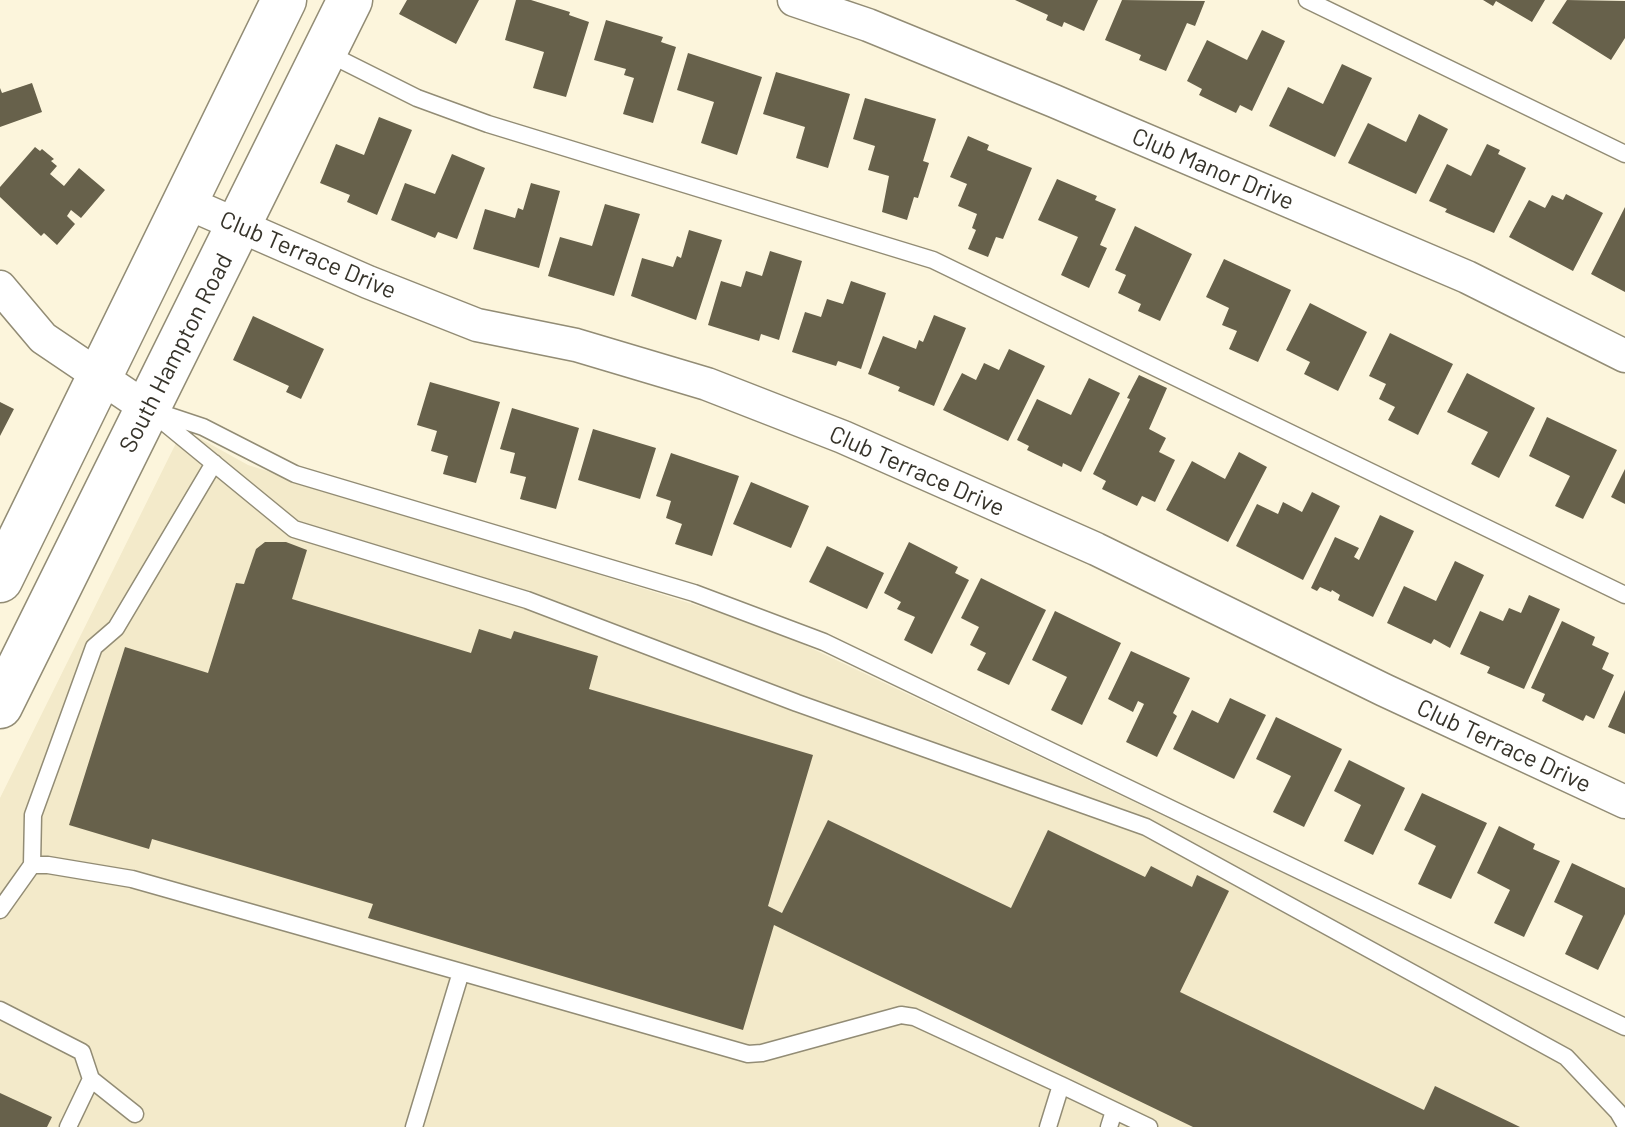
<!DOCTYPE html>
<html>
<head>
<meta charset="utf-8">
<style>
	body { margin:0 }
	canvas { display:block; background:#fcf5dc }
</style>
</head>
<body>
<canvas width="1625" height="1127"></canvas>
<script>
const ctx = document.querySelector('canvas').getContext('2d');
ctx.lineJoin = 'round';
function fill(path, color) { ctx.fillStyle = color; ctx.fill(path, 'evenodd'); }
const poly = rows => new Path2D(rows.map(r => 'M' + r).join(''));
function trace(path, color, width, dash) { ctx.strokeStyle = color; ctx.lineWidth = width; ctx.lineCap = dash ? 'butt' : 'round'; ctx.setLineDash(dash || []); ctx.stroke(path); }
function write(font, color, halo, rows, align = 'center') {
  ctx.font = font + ' Barlow,sans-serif'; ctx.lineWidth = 8; ctx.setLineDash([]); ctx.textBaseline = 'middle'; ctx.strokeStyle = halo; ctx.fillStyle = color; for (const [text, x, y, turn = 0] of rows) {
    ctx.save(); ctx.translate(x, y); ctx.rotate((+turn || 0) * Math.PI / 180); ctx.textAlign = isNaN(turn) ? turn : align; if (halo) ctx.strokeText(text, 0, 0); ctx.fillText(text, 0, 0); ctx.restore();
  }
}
fill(poly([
	[183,429,248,465,769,628,1625,1036,1625,1127,0,1127,0,798]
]), '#f3eaca');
fill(poly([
	[407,0,479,0,456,44,399,14],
	[516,0,531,0,570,12,569,15,589,22,566,97,533,88,544,52,505,40],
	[1015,0,1098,0,1084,31,1064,22,1062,27,1046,20,1048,15],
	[1122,0,1205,1,1195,26,1187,23,1166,71,1139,60,1141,55,1105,40],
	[1483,0,1545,0,1532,22,1496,1,1493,6],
	[1567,0,1625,1,1625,38,1611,60,1552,23],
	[606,20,663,37,661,42,676,47,653,123,623,114,634,78,624,75,626,69,594,60],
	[1262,30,1285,41,1252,111,1240,105,1236,113,1199,95,1202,89,1187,81,1207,40,1247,60],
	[688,53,762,77,737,155,701,143,714,102,677,90],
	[1342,64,1372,78,1335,157,1269,126,1288,87,1323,104],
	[776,72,850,94,828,168,796,158,805,127,763,114],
	[32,83,42,112,0,127,0,88,2,93],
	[865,98,936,119,923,161,929,163,918,198,914,197,907,220,882,212,889,176,868,170,875,146,853,139],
	[1419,114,1448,129,1416,194,1348,163,1368,123,1406,142],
	[379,117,412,130,377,215,347,202,350,195,320,183,336,144,364,155],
	[968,136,989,145,987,150,1032,168,1003,239,996,237,988,257,968,249,976,230,972,228,977,214,958,206,967,184,950,177],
	[1487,144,1500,150,1498,154,1526,168,1494,233,1445,212,1447,209,1429,201,1447,164,1471,176],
	[35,147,40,151,42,149,54,159,51,161,57,166,50,174,64,186,79,168,105,190,81,218,71,210,67,216,75,224,57,245,44,233,41,236,0,197,0,187],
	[452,154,485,168,457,239,438,232,435,238,391,220,405,183,435,194],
	[1057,179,1097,196,1095,200,1116,209,1100,245,1107,248,1089,288,1061,275,1078,237,1038,220],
	[531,183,560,191,539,268,473,249,485,209,515,218,518,208,523,210],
	[1566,194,1603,213,1573,271,1509,237,1529,200,1545,208,1552,195,1563,200],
	[605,204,640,214,614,296,548,276,560,237,592,246],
	[1625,207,1625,292,1591,274],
	[1135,226,1192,254,1160,321,1138,311,1141,304,1118,293,1126,275,1115,270],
	[689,230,722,240,696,320,631,296,642,258,673,267,677,256,681,258],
	[770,251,802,261,779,340,761,334,759,341,708,325,721,281,741,287,746,271,762,276],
	[1224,259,1291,290,1258,362,1229,349,1237,331,1222,325,1229,308,1206,297],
	[851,281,886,293,861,369,838,361,836,366,792,352,805,312,821,317,827,299,843,304],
	[1310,303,1367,332,1338,391,1304,374,1310,362,1286,350],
	[934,315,966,328,934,406,898,391,900,387,868,374,883,336,916,349,919,340,923,342],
	[253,316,324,349,301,399,286,392,289,386,233,360],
	[1390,333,1453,364,1418,435,1388,420,1395,407,1379,399,1386,384,1369,376],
	[1009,349,1045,366,1008,441,943,410,962,373,976,380,984,363,999,370],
	[1467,373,1535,408,1499,478,1471,464,1488,432,1447,412],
	[1139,375,1167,388,1149,429,1166,438,1159,452,1175,460,1155,502,1142,496,1137,506,1102,489,1106,481,1093,474,1130,399,1127,398],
	[1089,378,1120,393,1081,472,1063,463,1062,467,1027,450,1029,446,1017,440,1037,399,1071,415],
	[430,382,500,402,476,483,443,474,448,456,431,451,437,431,417,425],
	[0,402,14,409,0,436],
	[512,408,579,428,556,509,520,499,526,477,510,473,515,453,500,449],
	[1547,417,1617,450,1583,519,1555,506,1570,476,1529,456],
	[593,429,656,448,640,499,578,480],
	[1239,452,1267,467,1228,542,1166,510,1192,461,1225,479],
	[671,453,739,476,712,556,675,544,682,524,666,518,671,501,656,496],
	[1625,469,1625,504,1611,497],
	[751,482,809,506,791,548,733,524],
	[1312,492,1340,506,1303,580,1236,546,1257,504,1278,514,1283,502,1302,512],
	[1380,515,1414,531,1373,617,1338,600,1340,595,1332,590,1331,592,1320,587,1317,591,1311,588,1335,537,1359,548,1354,557,1359,560],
	[265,542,286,542,307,550,292,599,471,653,479,629,511,639,514,631,598,656,589,689,813,755,768,906,782,913,828,820,1011,908,1048,830,1145,877,1151,866,1192,887,1197,875,1229,891,1180,992,1424,1110,1435,1086,1520,1127,1193,1127,774,925,743,1030,368,918,373,904,152,839,149,849,69,825,125,647,208,673,236,583,244,584,256,549],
	[909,542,958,567,955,573,969,580,932,654,904,640,915,617,897,609,901,602,884,593],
	[827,546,884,573,867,609,809,582],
	[1455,561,1484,575,1450,648,1434,639,1431,644,1387,623,1404,586,1436,601],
	[981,578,1046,610,1009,685,977,670,986,653,970,645,979,627,961,618],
	[1529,595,1560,609,1524,689,1487,673,1490,667,1460,654,1480,611,1503,621,1509,608,1521,613],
	[1055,611,1121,643,1082,725,1051,710,1067,677,1032,660],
	[1562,621,1595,637,1592,645,1609,653,1602,669,1614,675,1594,719,1586,715,1583,721,1542,701,1545,694,1531,688],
	[1131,651,1190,678,1173,713,1177,716,1157,757,1126,742,1144,704,1138,701,1133,712,1108,699],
	[1625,690,1625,734,1608,727],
	[1230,698,1266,715,1234,779,1173,749,1192,710,1218,723],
	[1276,717,1342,749,1304,827,1273,812,1291,776,1256,759],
	[1349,760,1405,788,1373,855,1344,841,1361,805,1334,791],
	[1422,793,1487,823,1451,899,1418,884,1436,846,1404,830],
	[1499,826,1535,844,1533,849,1560,861,1524,937,1494,923,1510,890,1477,873],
	[1572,863,1625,888,1625,914,1598,970,1565,954,1583,916,1554,902],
	[0,1093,52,1117,47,1127,0,1127]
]), '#67614b');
const service = poly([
	[1307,0,1625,154],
	[327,53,417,98,488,124,933,260,1625,595],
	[149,410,294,529,527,600,797,703,1146,827,1566,1057,1618,1112,1625,1124],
	[161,413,203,427,295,474,694,593,824,642,1625,1027],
	[32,865,33,815,94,647,116,628,214,463],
	[0,910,32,865,48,865,132,879,461,972],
	[0,1010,82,1052,91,1079,135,1114],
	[68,1127,91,1079],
	[414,1127,461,972,748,1054,762,1053,901,1015,914,1017,1061,1085],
	[1048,1127,1061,1085,1149,1127],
	[1109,1127,1114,1111]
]);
const minor = poly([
	[794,0,868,25,1054,101,1467,277,1625,356],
	[185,202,368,282,477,325,576,345,707,384,843,437,1096,549,1384,690,1625,802],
	[0,287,43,338,148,409]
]);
const secondary = poly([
	[0,580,284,0],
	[0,706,350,0]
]);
trace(service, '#928c75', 19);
trace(minor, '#928c75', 35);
trace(secondary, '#928c75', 47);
trace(service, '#fff', 16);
trace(minor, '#fff', 32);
trace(secondary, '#fff', 44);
write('24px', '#36332a', '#fff', [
	["Club Manor Drive",1213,169,23],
	["Club Terrace Drive",308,255,23],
	["South Hampton Road",176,353,-63],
	["Club Terrace Drive",917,471,24],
	["Club Terrace Drive",1504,746,25]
]);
</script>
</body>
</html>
